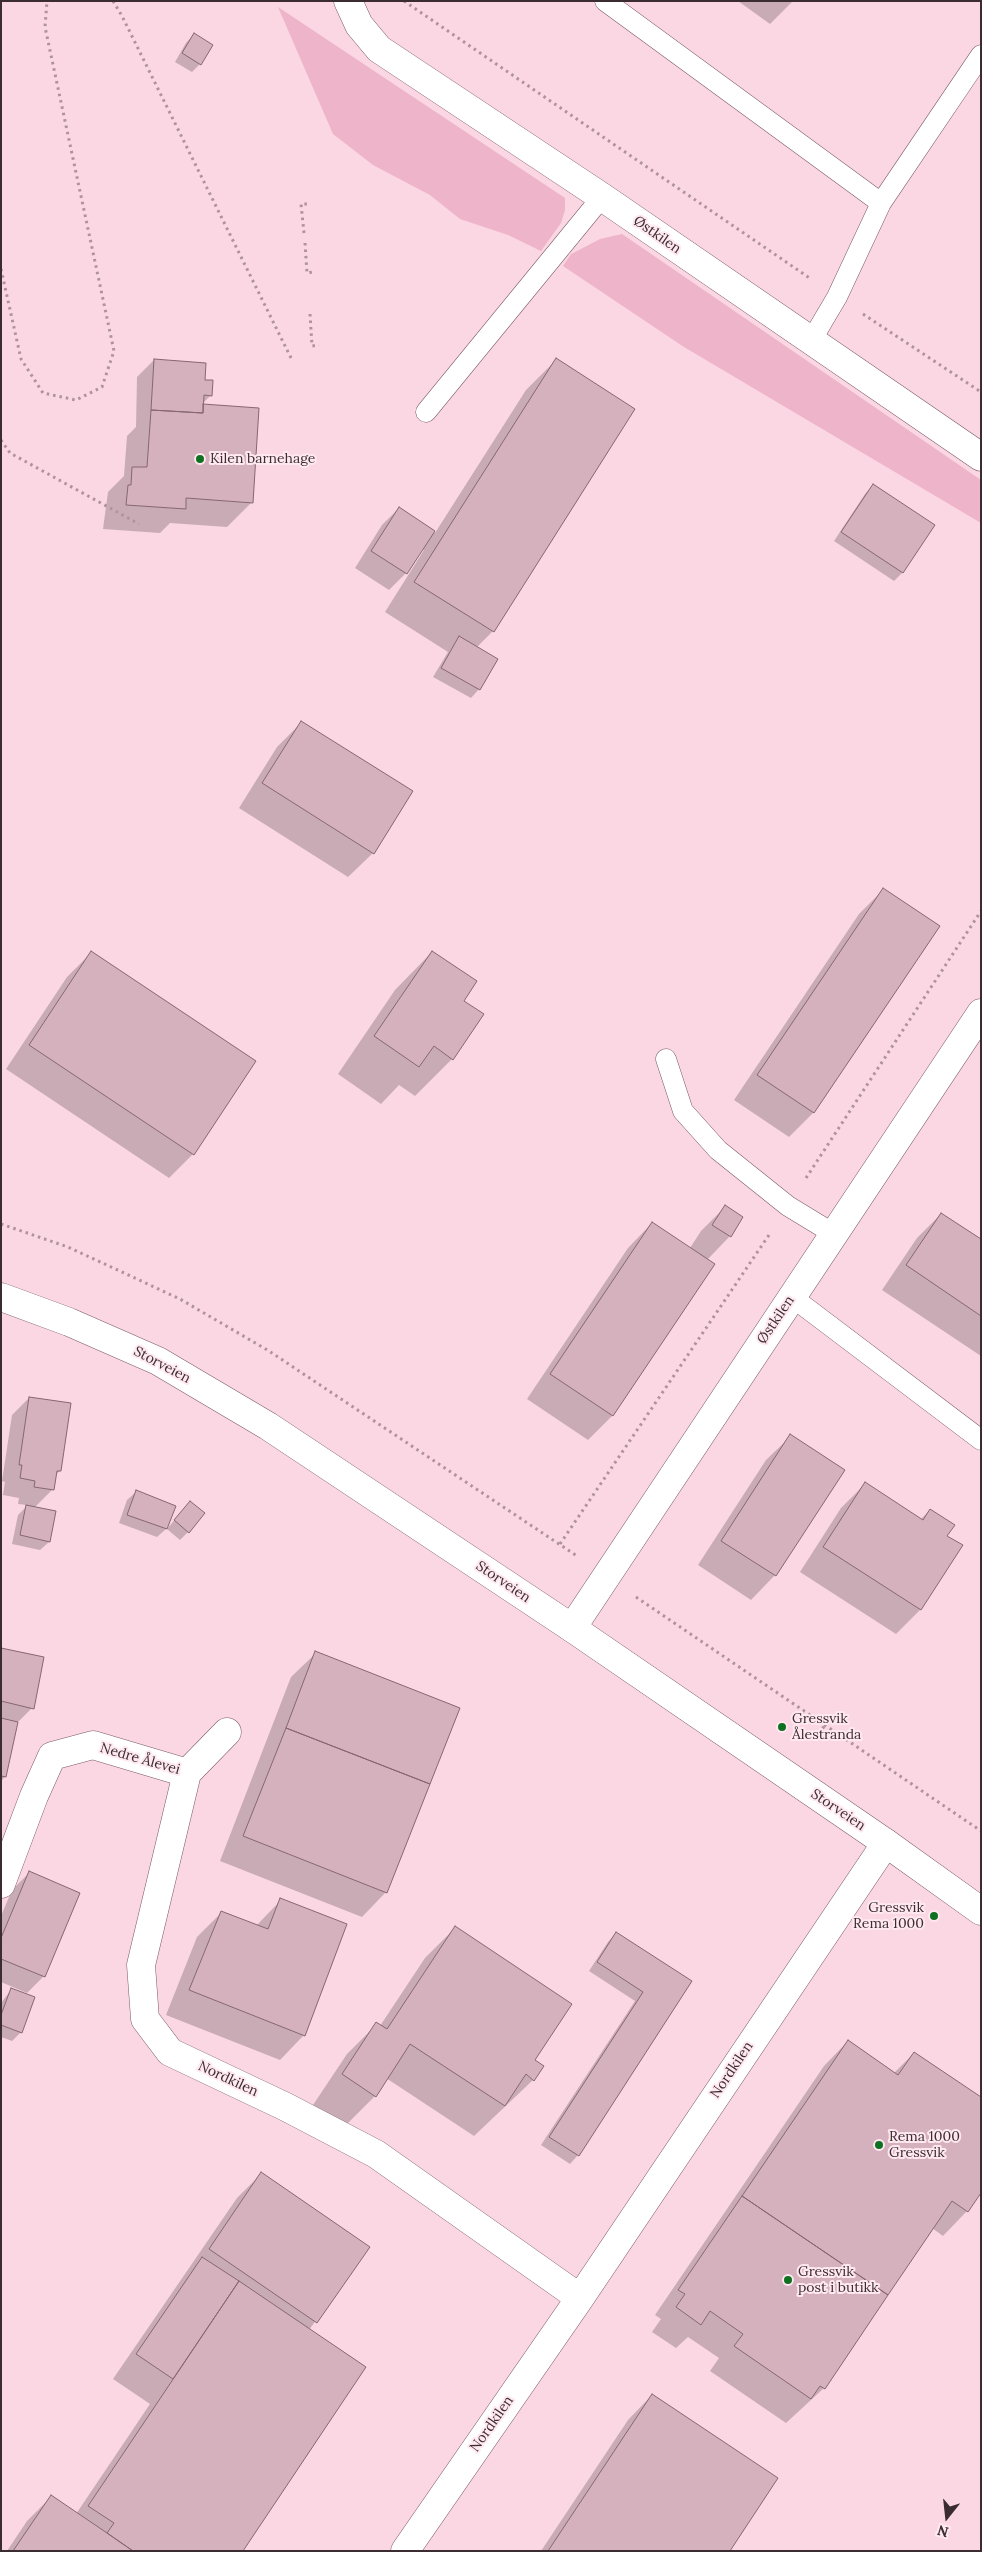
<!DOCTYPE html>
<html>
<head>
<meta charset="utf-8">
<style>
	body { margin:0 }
	#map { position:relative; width:982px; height:2552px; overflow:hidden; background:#fbd6e3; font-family:Lora,serif }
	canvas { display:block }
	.frame { position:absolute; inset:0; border:2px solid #3a2c31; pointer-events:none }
	.north { position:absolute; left:922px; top:2492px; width:50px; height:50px; -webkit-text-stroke:4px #ffe8f0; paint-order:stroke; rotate:196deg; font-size:14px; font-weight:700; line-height:20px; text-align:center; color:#3a2c31 }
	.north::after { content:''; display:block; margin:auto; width:18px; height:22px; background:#3a2c31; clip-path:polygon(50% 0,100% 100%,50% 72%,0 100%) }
</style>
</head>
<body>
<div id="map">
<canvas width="982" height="2552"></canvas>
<div class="frame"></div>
<div class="north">N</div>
</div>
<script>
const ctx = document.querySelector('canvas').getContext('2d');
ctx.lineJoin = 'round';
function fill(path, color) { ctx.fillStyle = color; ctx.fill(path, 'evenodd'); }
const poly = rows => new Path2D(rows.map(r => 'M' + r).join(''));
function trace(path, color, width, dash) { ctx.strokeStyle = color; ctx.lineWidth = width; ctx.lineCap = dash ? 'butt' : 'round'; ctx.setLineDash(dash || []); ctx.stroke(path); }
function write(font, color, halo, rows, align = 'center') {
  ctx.font = font + ' Lora,serif'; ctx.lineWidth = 4; ctx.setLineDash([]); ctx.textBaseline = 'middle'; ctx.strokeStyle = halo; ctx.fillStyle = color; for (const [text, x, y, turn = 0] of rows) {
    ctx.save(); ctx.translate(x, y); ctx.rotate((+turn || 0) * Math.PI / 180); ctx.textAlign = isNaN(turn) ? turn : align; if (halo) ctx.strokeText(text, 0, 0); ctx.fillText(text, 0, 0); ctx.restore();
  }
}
fill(poly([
	[278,7,565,198,565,210,561,223,541,251,508,235,460,219,430,195,373,165,333,134],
	[622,234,981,480,981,523,684,347,563,266,571,254,579,250,600,239]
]), '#eeb4c9');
fill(poly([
	[738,1,793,1,770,24],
	[194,34,200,64,192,72,175,62,186,43],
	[154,360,204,381,210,396,201,405,252,502,227,527,170,523,160,533,103,529,108,492,124,476,127,436,136,427,137,377],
	[556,360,493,631,476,648,479,689,471,698,433,677,448,652,385,612,424,550,422,549,406,573,389,590,355,568,382,525,399,508,435,533,526,390],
	[873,485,934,525,902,573,894,581,834,541,865,494],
	[301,723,373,853,348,877,239,808,277,747],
	[883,890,938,927,813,1113,789,1137,734,1100,859,914],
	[432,952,462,1001,452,1059,415,1096,399,1085,381,1104,338,1074,395,990],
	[91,953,193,1154,169,1178,6,1069,67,977],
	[725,1207,730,1236,707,1260,714,1264,612,1416,588,1440,527,1399,628,1248,652,1223,690,1248,701,1231],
	[941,1214,981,1241,981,1356,882,1290,917,1238],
	[29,1398,60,1471,55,1475,53,1489,34,1508,55,1512,49,1542,40,1550,12,1544,18,1515,28,1505,18,1504,19,1498,3,1495,5,1482,2,1481,12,1415],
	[791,1436,843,1470,775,1575,751,1600,698,1565,766,1460],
	[865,1484,920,1520,930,1510,946,1536,961,1545,920,1610,896,1634,800,1572,841,1508],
	[136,1492,174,1506,166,1529,157,1537,119,1523,127,1500],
	[182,1511,188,1532,180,1540,167,1529],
	[1,1650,32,1708,16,1724,5,1777,1,1781],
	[316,1653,386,1892,362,1917,220,1861,291,1677],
	[29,1873,44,1976,27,1993,1,1982,1,1916,12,1890],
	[281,1900,304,2035,280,2060,166,2015,197,1937,221,1913,256,1926],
	[455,1928,534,2061,533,2080,474,2136,386,2078,375,2096,345,2126,313,2105,347,2054,377,2024,380,2026,425,1958],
	[616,1933,691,1982,578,2155,570,2164,541,2145,635,2001,589,1971,608,1942],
	[11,1990,21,2032,12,2041,1,2037,1,2003],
	[848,2041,894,2073,914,2053,981,2191,967,2211,943,2236,932,2228,824,2388,786,2423,710,2371,719,2358,688,2337,676,2348,652,2332,661,2319,655,2315,824,2066],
	[261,2174,368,2248,309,2330,242,2551,7,2551,27,2521,51,2497,76,2514,150,2404,113,2379,237,2198],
	[652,2395,729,2551,541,2551,628,2420]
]), '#0003');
const building = poly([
	[194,33,213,45,201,65,182,53,194,33],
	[556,358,635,409,494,632,414,582,556,358],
	[154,359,206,363,205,380,213,380,212,396,204,395,203,413,151,410,154,359],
	[203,404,259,408,253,503,186,498,186,509,126,505,128,485,131,485,132,467,147,467,151,410,203,413,203,404],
	[873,484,935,525,903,573,841,532,873,484],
	[399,507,435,531,407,574,371,551,399,507],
	[459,636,498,659,480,690,441,668,459,636],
	[301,721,413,791,374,854,262,783,301,721],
	[883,888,940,926,814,1113,757,1075,883,888],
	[91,951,256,1061,194,1155,29,1045,91,951],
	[432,951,477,981,464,1001,484,1014,453,1060,434,1046,419,1067,374,1036,432,951],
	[725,1205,743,1217,731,1237,712,1225,725,1205],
	[941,1213,981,1239,981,1316,906,1265,941,1213],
	[652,1222,715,1264,613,1416,550,1374,652,1222],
	[29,1397,71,1403,61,1471,57,1471,54,1490,34,1487,35,1481,20,1478,22,1465,19,1465,29,1397],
	[790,1434,845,1470,776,1576,721,1541,790,1434],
	[865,1482,923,1520,930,1509,955,1525,947,1536,963,1545,921,1610,823,1547,865,1482],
	[136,1490,176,1506,167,1529,127,1515,136,1490],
	[190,1501,205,1513,189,1533,174,1520,190,1501],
	[26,1505,56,1511,50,1542,20,1535,26,1505],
	[1,1648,44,1657,34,1709,1,1701,1,1648],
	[315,1651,460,1708,430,1784,286,1728,315,1651],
	[1,1718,18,1722,6,1777,1,1776,1,1718],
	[286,1728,430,1784,387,1893,243,1836,286,1728],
	[29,1871,80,1893,45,1977,1,1959,1,1938,29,1871],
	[280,1898,347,1924,305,2036,189,1990,221,1911,268,1929,280,1898],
	[455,1926,572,2004,535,2060,544,2066,534,2081,526,2074,505,2106,410,2044,376,2097,342,2074,376,2022,387,2029,455,1926],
	[616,1932,692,1981,579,2156,549,2137,643,1992,597,1962,616,1932],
	[11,1988,35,1997,22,2033,1,2025,1,2015,11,1988],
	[848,2040,898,2075,914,2052,981,2097,981,2193,968,2212,952,2201,888,2295,742,2196,848,2040],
	[261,2172,370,2247,317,2323,209,2249,261,2172],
	[742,2196,888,2295,825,2389,820,2386,811,2399,734,2346,743,2334,710,2311,701,2325,676,2307,685,2294,678,2290,742,2196],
	[202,2257,239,2281,173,2379,136,2354,202,2257],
	[239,2281,366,2367,243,2551,133,2551,107,2533,114,2523,88,2506,239,2281],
	[652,2394,778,2478,730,2551,548,2551,652,2394],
	[51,2495,107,2533,133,2551,13,2551,51,2495]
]);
fill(building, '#d4b1bd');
trace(building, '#866671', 1);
const service = poly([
	[605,1,881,203],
	[811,341,837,297,881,203,981,55],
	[426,412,602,197],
	[666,1059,683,1111,718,1150,788,1206,834,1234],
	[792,1297,981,1440]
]);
const minor = poly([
	[348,1,359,25,379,49,602,197,981,457],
	[572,1628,981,1013],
	[227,1732,187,1773,141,1965,145,2019,170,2052,286,2107,376,2154,580,2298],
	[1,1884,34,1796,52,1756,93,1745,187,1773],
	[405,2551,580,2298,886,1843]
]);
const primary = poly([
	[1,1297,69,1322,158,1361,268,1426,572,1628,886,1843,981,1911]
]);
trace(service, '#7a5b66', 21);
trace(minor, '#7a5b66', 29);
trace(primary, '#7a5b66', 29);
trace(poly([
	[113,1,122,16,291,358],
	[404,1,811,279],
	[304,233,301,204,307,204],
	[305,243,307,273,313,272],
	[1,269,21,359,43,393,76,400,102,387,114,351,45,27,47,1],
	[310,314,312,346,319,345],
	[863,314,981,392],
	[1,440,10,453,139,524],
	[806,1178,981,911],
	[1,1224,68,1247,180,1299,269,1351,577,1556],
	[560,1544,771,1232],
	[636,1597,981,1831],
	[819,1734,825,1725]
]), '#ae929c', 3, [2.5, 4]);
trace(service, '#fff', 20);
trace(minor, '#fff', 28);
trace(primary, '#fff', 28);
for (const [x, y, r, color] of [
	[200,459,5,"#0e7121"],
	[782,1727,5,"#0e7121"],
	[934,1916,5,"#0e7121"],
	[879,2145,5,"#0e7121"],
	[788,2280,5,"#0e7121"]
]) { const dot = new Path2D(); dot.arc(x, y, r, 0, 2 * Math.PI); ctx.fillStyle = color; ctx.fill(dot); trace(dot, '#ffe8f0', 2); }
write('14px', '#3a2c31', '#ffe8f0', [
	["Østkilen",657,235,35],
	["Østkilen",776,1320,-56],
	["Storveien",162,1365,28],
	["Storveien",503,1582,34],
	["Nedre Ålevei",140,1759,16],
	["Storveien",838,1810,34],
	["Nordkilen",732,2070,-56],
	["Nordkilen",228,2079,25],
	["Nordkilen",492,2424,-55]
]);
write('14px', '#3a2c31', '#ffe8f0', [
	["Kilen barnehage",210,459],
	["Gressvik",792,1719],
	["Ålestranda",792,1735],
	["Gressvik",924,1908,"right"],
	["Rema 1000",924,1924,"right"],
	["Rema 1000",889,2137],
	["Gressvik",889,2153],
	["Gressvik",798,2272],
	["post i butikk",798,2288]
], 'left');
</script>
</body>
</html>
